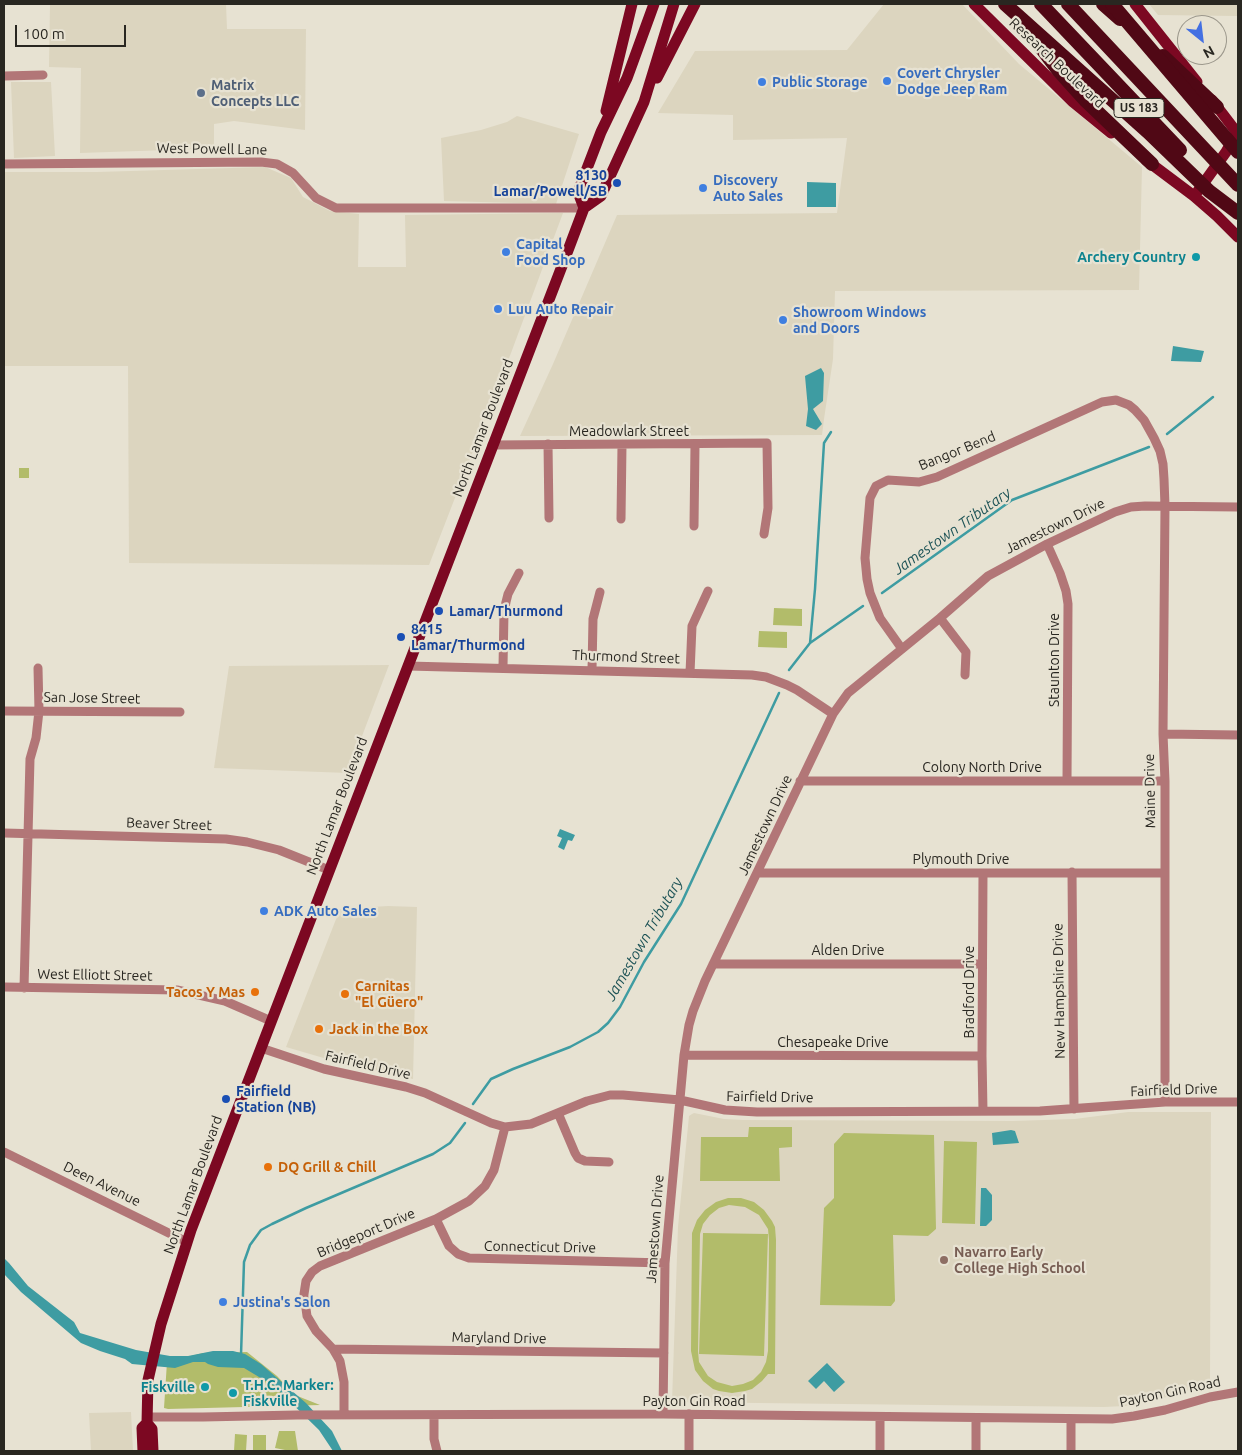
<!DOCTYPE html>
<html>
<head>
<meta charset="utf-8">
<style>
	body { margin:0 }
	#map { position:relative; width:1242px; height:1455px; overflow:hidden; background:#e7e2d2; font-family:Ubuntu,sans-serif }
	canvas { display:block }
	.frame { position:absolute; inset:0; border:5px solid #292721; pointer-events:none }
	.north { position:absolute; left:1177px; top:15px; width:50px; height:50px; box-sizing:border-box; background:#e7e2d2; border:1px solid #9b978b; border-radius:50%; rotate:151deg; font-size:14px; font-weight:700; line-height:20px; text-align:center; color:#292721 }
	.north::after { content:''; display:block; margin:auto; width:18px; height:22px; background:#4470e2; clip-path:polygon(50% 0,100% 100%,50% 72%,0 100%) }
	.scale { position:absolute; left:15px; top:25px; width:111px; height:22px; box-sizing:border-box; border:2px solid #292721; border-top:0; padding-left:6px; font-size:15px; line-height:18px; white-space:nowrap; color:#292721; -webkit-text-stroke:4px #e7e2d2; paint-order:stroke }
</style>
</head>
<body>
<div id="map">
<canvas width="1242" height="1455"></canvas>
<div class="frame"></div>
<div class="north">N</div>
<div class="scale">100 m</div>
</div>
<script>
const ctx = document.querySelector('canvas').getContext('2d');
ctx.lineJoin = 'round';
function fill(path, color) { ctx.fillStyle = color; ctx.fill(path, 'evenodd'); }
const poly = rows => new Path2D(rows.map(r => 'M' + r).join(''));
function trace(path, color, width, dash) { ctx.strokeStyle = color; ctx.lineWidth = width; ctx.lineCap = dash ? 'butt' : 'round'; ctx.setLineDash(dash || []); ctx.stroke(path); }
function write(font, color, halo, rows, align = 'center') {
  ctx.font = font + ' Ubuntu,sans-serif'; ctx.lineWidth = 4.5; ctx.setLineDash([]); ctx.textBaseline = 'middle'; ctx.strokeStyle = halo; ctx.fillStyle = color; for (const [text, x, y, turn = 0] of rows) {
    ctx.save(); ctx.translate(x, y); ctx.rotate((+turn || 0) * Math.PI / 180); ctx.textAlign = isNaN(turn) ? turn : align; if (halo) ctx.strokeText(text, 0, 0); ctx.fillText(text, 0, 0); ctx.restore();
  }
}
fill(poly([
	[50,4,226,4,227,29,306,29,305,130,234,121,214,124,214,145,197,149,80,153,81,68,49,67],
	[884,4,962,4,1019,64,1142,167,1139,290,835,291,833,359,824,419,822,435,520,436,553,364,617,215,837,213,847,138,733,140,733,115,658,113,695,51,847,50],
	[1149,4,1237,4,1237,16,1158,15],
	[11,82,51,82,55,156,14,158],
	[517,116,579,134,556,204,444,201,441,138,481,130,507,122],
	[265,167,291,178,303,197,330,211,359,214,358,267,406,267,405,215,563,213,511,353,429,565,129,563,128,366,4,366,4,172,97,172],
	[389,665,348,773,214,768,229,666],
	[388,906,417,907,413,1079,334,1061,286,1047,340,909],
	[1128,1112,1211,1112,1210,1379,1208,1385,1163,1398,1125,1406,1104,1407,672,1402,678,1227,689,1116,692,1114,694,1113,724,1119,743,1120,1013,1121,1075,1119],
	[131,1412,133,1451,91,1451,89,1413]
]), '#dcd5bf');
fill(poly([
	[19,468,29,468,29,478,19,478],
	[774,608,802,609,802,626,773,625],
	[759,631,787,632,787,648,758,647],
	[749,1127,792,1127,792,1147,779,1148,780,1181,700,1181,701,1137,748,1137],
	[844,1133,934,1135,936,1229,928,1236,893,1235,895,1301,891,1306,820,1305,824,1208,834,1198,834,1144],
	[944,1141,977,1142,975,1224,942,1223],
	[728,1198,741,1198,754,1202,764,1210,772,1221,775,1227,776,1240,775,1374,768,1374,762,1381,752,1389,745,1391,732,1393,719,1391,713,1389,703,1381,695,1370,691,1351,692,1233,697,1220,705,1210,716,1202],
	[729,1205,745,1207,759,1215,768,1229,769,1240,768,1351,766,1362,761,1372,753,1380,743,1384,732,1386,717,1382,708,1376,699,1362,698,1351,700,1234,703,1224,710,1215,719,1208],
	[703,1233,768,1234,764,1356,699,1354],
	[247,1352,277,1376,295,1395,320,1405,168,1409,164,1408,167,1362,203,1353],
	[279,1431,295,1431,298,1451,290,1451,275,1448],
	[235,1434,247,1435,246,1451,234,1451],
	[253,1435,266,1435,266,1451,253,1451]
]), '#b2bc6a');
fill(poly([
	[807,182,836,183,836,207,807,207],
	[1173,346,1204,351,1201,362,1171,361],
	[821,368,824,373,823,401,813,409,822,424,816,430,806,426,808,409,805,376],
	[560,829,575,835,572,841,568,840,564,850,558,847,562,838,557,836],
	[1011,1130,1015,1131,1019,1143,993,1145,992,1133],
	[981,1188,986,1188,992,1195,992,1220,986,1226,980,1226],
	[4,1258,9,1263,28,1286,74,1322,80,1333,136,1350,170,1356,188,1356,213,1351,233,1351,245,1354,261,1364,306,1403,332,1431,342,1451,333,1451,319,1430,274,1386,244,1368,218,1367,208,1364,205,1362,193,1362,175,1368,132,1364,125,1359,100,1351,81,1343,21,1292,4,1274],
	[827,1363,845,1382,834,1392,824,1381,816,1389,808,1381]
]), '#3e9ca2');
trace(poly([
	[1167,434,1213,397],
	[882,593,1012,500,1149,447],
	[810,643,815,589,824,443,831,432],
	[789,670,810,643,863,606],
	[473,1104,491,1079,513,1069,570,1047,598,1032,608,1023,620,1007,644,962,681,904,779,693],
	[241,1355,244,1262,250,1245,261,1230,272,1224,306,1208,433,1154,450,1143,465,1123]
]), '#3e9ca2', 2.5);
trace(poly([
	[4,76,43,75],
	[4,164,261,162,277,164,293,173,316,198,336,208,584,208],
	[548,444,549,518],
	[492,445,767,443,768,508,764,534],
	[621,519,622,445],
	[694,526,695,445],
	[1047,544,1060,573,1066,591,1068,604,1067,781],
	[940,618,966,652,965,675],
	[902,649,880,618,870,593,867,579,865,558,870,498,876,486,888,480,919,482,937,477,1102,402,1116,400,1129,405,1135,410,1144,420,1154,438,1160,451,1163,464,1164,479,1165,506,1163,734,1165,781,1165,1102],
	[408,666,752,675,766,677,787,685,797,690,833,714],
	[503,667,504,612,506,602,508,594,519,573],
	[592,670,593,619,600,592],
	[690,673,692,626,708,591],
	[4,711,180,712],
	[1163,734,1238,735],
	[800,781,1165,781],
	[4,833,226,839,247,842,279,850,329,870],
	[1072,872,1074,1109],
	[758,873,1165,873],
	[983,873,982,1056,983,1111],
	[713,964,982,964],
	[4,987,177,990,225,1001,271,1021],
	[24,988,30,759,36,738,39,711,38,668],
	[261,1048,324,1069,406,1087,425,1093,491,1123,505,1127,531,1124,587,1101,610,1095,623,1095,680,1100,725,1110,757,1112,1040,1111,1165,1102,1238,1102],
	[684,1055,982,1056],
	[558,1113,575,1153,578,1158,585,1161,609,1162],
	[4,1152,187,1242],
	[436,1219,449,1246,458,1254,469,1258,665,1263],
	[333,1349,664,1353],
	[663,1414,665,1263,684,1055,689,1025,693,1011,705,981,833,714,848,693,940,618,988,576,1047,544,1115,512,1131,507,1145,506,1238,507],
	[689,1414,689,1451],
	[344,1415,344,1382,340,1361,333,1349,316,1331,307,1316,304,1294,306,1281,312,1272,320,1266,436,1219,469,1201,485,1186,494,1170,505,1127],
	[434,1415,434,1439,437,1451],
	[147,1417,203,1417,297,1415,663,1414,1112,1419,1134,1416,1165,1410,1210,1397,1238,1392],
	[880,1417,880,1451],
	[976,1418,976,1451],
	[1071,1419,1071,1451]
]), '#b27677', 9);
trace(poly([
	[974,4,1073,102,1111,133],
	[1135,4,1197,82],
	[657,78,695,4],
	[1212,100,1238,134],
	[606,111,632,4],
	[1146,160,1194,196,1217,216,1238,237],
	[1198,191,1226,152,1234,138],
	[584,208,578,192,601,132,627,78,654,4],
	[147,1423,152,1429,153,1451],
	[143,1451,142,1428,147,1423,148,1380,161,1324,191,1230,567,253,584,208,601,196,644,102,674,4]
]), '#7c0822', 11);
trace(poly([
	[1103,4,1120,19],
	[1027,29,1058,70,1086,101,1152,164],
	[1163,56,1217,107]
]), '#500815', 14);
trace(poly([
	[1005,4,1148,132,1209,191,1238,213],
	[1041,4,1180,150],
	[1068,4,1238,185],
	[1112,4,1238,152]
]), '#500815', 14);
for (const [x, y, r, color] of [
	[887,81,5,"#3f7fe0"],
	[762,82,5,"#3f7fe0"],
	[201,93,5,"#5c6f8a"],
	[617,183,5,"#1a4fb4"],
	[703,188,5,"#3f7fe0"],
	[506,252,5,"#3f7fe0"],
	[1196,257,5,"#0f9aa8"],
	[498,309,5,"#3f7fe0"],
	[783,320,5,"#3f7fe0"],
	[439,611,5,"#1a4fb4"],
	[401,637,5,"#1a4fb4"],
	[264,911,5,"#3f7fe0"],
	[255,992,5,"#e8710a"],
	[345,994,5,"#e8710a"],
	[319,1029,5,"#e8710a"],
	[226,1099,5,"#1a4fb4"],
	[268,1167,5,"#e8710a"],
	[944,1260,5,"#8d6e63"],
	[223,1302,5,"#3f7fe0"],
	[205,1387,5,"#0f9aa8"],
	[233,1393,5,"#0f9aa8"]
]) { const dot = new Path2D(); dot.arc(x, y, r, 0, 2 * Math.PI); ctx.fillStyle = color; ctx.fill(dot); trace(dot, '#e7e2d2', 2); }
for (const [x, y, w] of [
	[1139,108,50]
]) { const box = new Path2D(); box.roundRect(x - w / 2, y - 9.5, w, 19, 4); ctx.fillStyle = '#e7e2d2'; ctx.fill(box); trace(box, '#292721', 1); }
write('bold 12px', '#292721', null, [
	["US 183",1139,108]
]);
write('14px', '#292721', '#e7e2d2', [
	["Research Boulevard",1057,63,43],
	["West Powell Lane",212,149,1],
	["North Lamar Boulevard",483,428,-69],
	["Meadowlark Street",629,431],
	["Bangor Bend",957,451,-22],
	["Jamestown Drive",1055,526,-26],
	["Thurmond Street",626,657,2],
	["Staunton Drive",1054,660,-90],
	["San Jose Street",92,698,1],
	["Colony North Drive",982,767],
	["Maine Drive",1150,791,-91],
	["North Lamar Boulevard",337,806,-69],
	["Beaver Street",169,824,2],
	["Jamestown Drive",765,825,-65],
	["Plymouth Drive",961,859],
	["Alden Drive",848,950],
	["West Elliott Street",95,975,1],
	["New Hampshire Drive",1059,991,-91],
	["Bradford Drive",969,992,-90],
	["Chesapeake Drive",833,1042],
	["Fairfield Drive",368,1065,13],
	["Fairfield Drive",1174,1090,-2],
	["Fairfield Drive",770,1097,1],
	["Deen Avenue",102,1184,26],
	["North Lamar Boulevard",193,1185,-70],
	["Jamestown Drive",655,1229,-86],
	["Bridgeport Drive",366,1233,-23],
	["Connecticut Drive",540,1247,1],
	["Maryland Drive",499,1338,1],
	["Payton Gin Road",1170,1392,-12],
	["Payton Gin Road",694,1401]
]);
write('bold 14px', '#366cbe', '#e7e2d2', [
	["Covert Chrysler",897,73],
	["Dodge Jeep Ram",897,89],
	["Public Storage",772,82],
	["Discovery",713,180],
	["Auto Sales",713,196],
	["Capital",516,244],
	["Food Shop",516,260],
	["Luu Auto Repair",508,309],
	["Showroom Windows",793,312],
	["and Doors",793,328],
	["ADK Auto Sales",274,911],
	["Justina's Salon",233,1302]
], 'left');
write('bold 14px', '#4e5e75', '#e7e2d2', [
	["Matrix",211,85],
	["Concepts LLC",211,101]
], 'left');
write('bold 14px', '#164399', '#e7e2d2', [
	["8130",607,175,"right"],
	["Lamar/Powell/SB",607,191,"right"],
	["Lamar/Thurmond",449,611],
	["8415",411,629],
	["Lamar/Thurmond",411,645],
	["Fairfield",236,1091],
	["Station (NB)",236,1107]
], 'left');
write('bold 14px', '#0d838f', '#e7e2d2', [
	["Archery Country",1186,257],
	["T.H.C. Marker:",243,1385,"left"],
	["Fiskville",243,1401,"left"],
	["Fiskville",195,1387]
], 'right');
write('bold 14px', '#c56008', '#e7e2d2', [
	["Carnitas",355,986],
	["\"El Güero\"",355,1002],
	["Tacos Y Mas",245,992,"right"],
	["Jack in the Box",329,1029],
	["DQ Grill & Chill",278,1167]
], 'left');
write('bold 14px', '#785e54', '#e7e2d2', [
	["Navarro Early",954,1252],
	["College High School",954,1268]
], 'left');
write('italic 15px', '#1d5356', '#e7e2d2', [
	["Jamestown Tributary",952,531,-35],
	["Jamestown Tributary",644,939,-60]
]);
</script>
</body>
</html>
